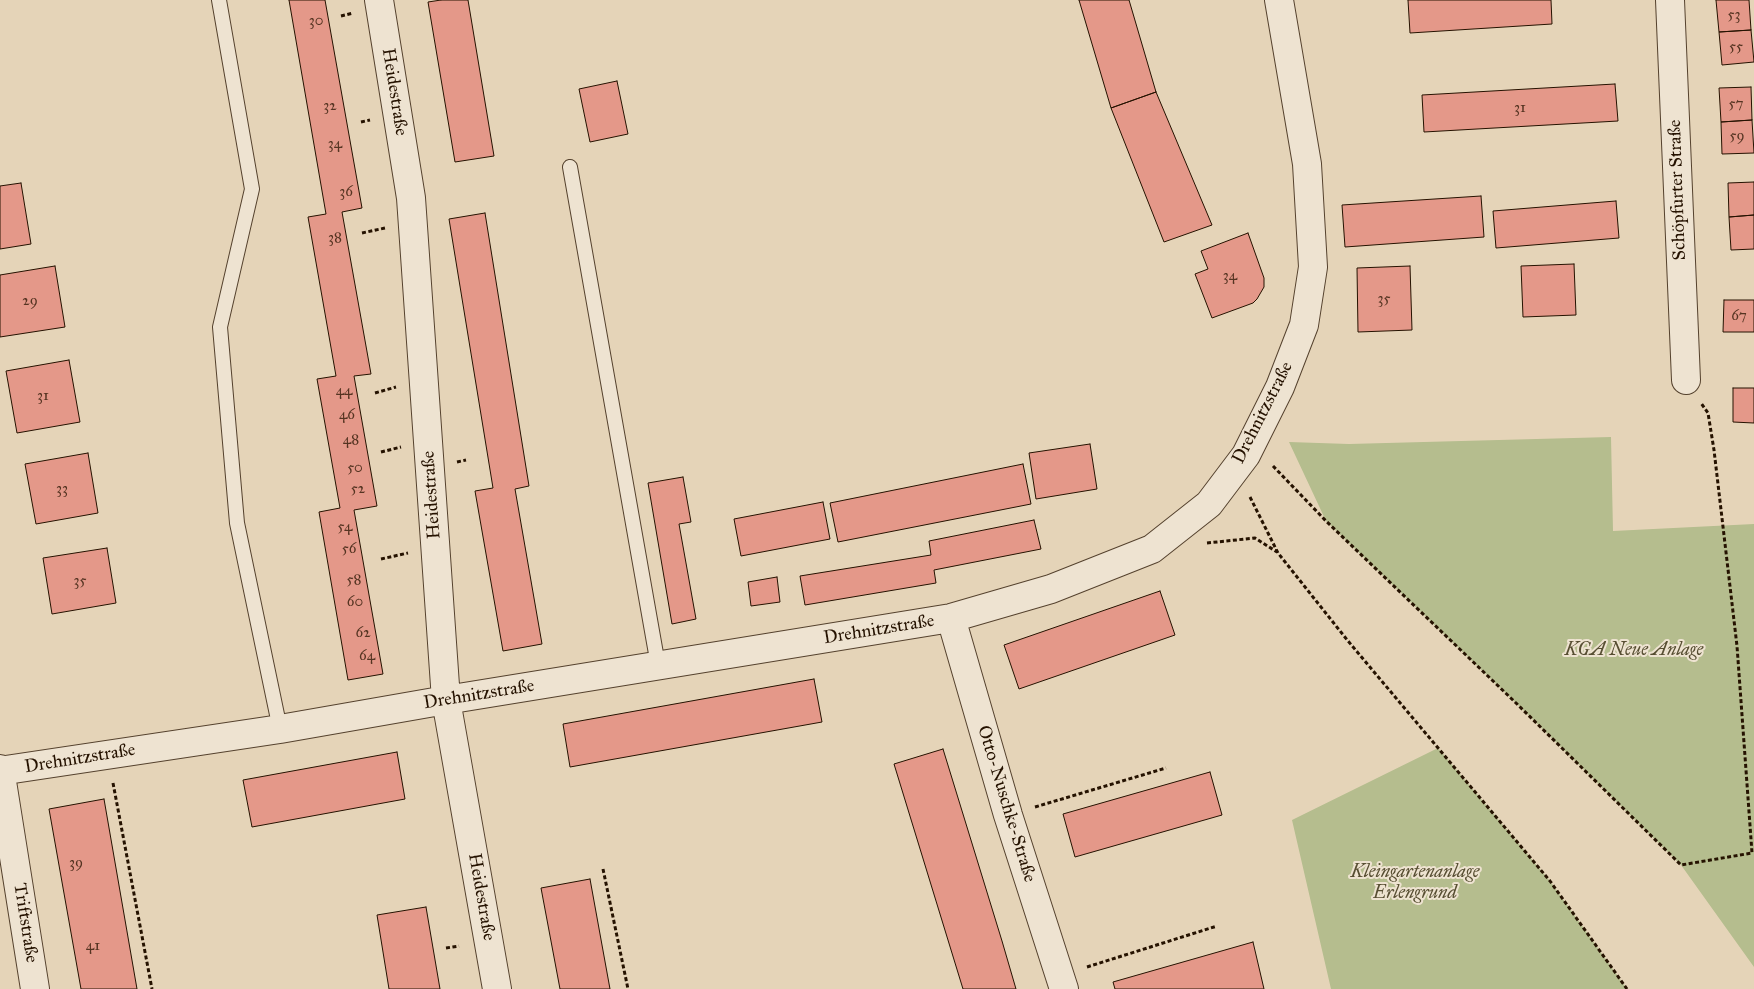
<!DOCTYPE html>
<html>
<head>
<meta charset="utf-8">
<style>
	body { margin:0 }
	canvas { display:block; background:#e5d4b8 }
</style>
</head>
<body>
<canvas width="1754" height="989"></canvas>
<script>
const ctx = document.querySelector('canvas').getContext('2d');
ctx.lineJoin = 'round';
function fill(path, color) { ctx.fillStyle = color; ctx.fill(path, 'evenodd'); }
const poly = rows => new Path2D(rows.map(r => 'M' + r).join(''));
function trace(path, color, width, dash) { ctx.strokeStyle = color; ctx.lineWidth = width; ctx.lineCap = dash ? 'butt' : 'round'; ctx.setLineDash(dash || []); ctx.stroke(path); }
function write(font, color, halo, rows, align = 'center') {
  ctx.font = font + ' "IM FELL Great Primer",serif'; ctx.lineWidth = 4; ctx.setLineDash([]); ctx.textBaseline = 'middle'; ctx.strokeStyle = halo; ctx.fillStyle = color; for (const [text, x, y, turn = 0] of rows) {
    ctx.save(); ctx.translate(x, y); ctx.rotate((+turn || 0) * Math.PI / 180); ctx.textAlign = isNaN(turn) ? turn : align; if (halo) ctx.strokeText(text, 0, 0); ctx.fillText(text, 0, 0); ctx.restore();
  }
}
fill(poly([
	[1611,437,1613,531,1754,524,1754,967,1681,865,1516,703,1326,521,1289,442,1349,444],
	[1438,748,1550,881,1627,989,1331,989,1292,820]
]), '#b5bd8e');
const building = poly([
	[289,0,325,0,362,208,342,212,371,374,354,376,377,506,354,510,383,674,348,680,319,512,340,508,317,379,336,376,308,217,326,214,289,0],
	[441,0,468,0,494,156,455,162,428,2,441,0],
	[1079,0,1129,0,1156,92,1111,108,1079,0],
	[1408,0,1551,0,1552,24,1410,33,1408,0],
	[1716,0,1749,0,1751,30,1719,32,1716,0],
	[1751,30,1754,62,1722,65,1719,32,1751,30],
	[617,81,628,134,590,142,579,89,617,81],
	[1615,84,1618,121,1424,132,1422,95,1615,84],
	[1751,87,1752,120,1721,122,1719,88,1751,87],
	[1156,92,1212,225,1164,242,1111,108,1156,92],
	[1752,120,1754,153,1722,154,1721,122,1752,120],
	[1754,182,1754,215,1729,217,1728,183,1754,182],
	[21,183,31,244,0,249,0,186,21,183],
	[1481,196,1484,237,1345,247,1342,205,1481,196],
	[1616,201,1619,238,1496,248,1493,211,1616,201],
	[485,213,529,486,515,489,542,644,503,651,475,491,493,488,449,219,485,213],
	[1754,215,1754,249,1731,250,1729,217,1754,215],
	[1248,233,1264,278,1264,287,1257,299,1253,303,1212,318,1195,274,1208,269,1201,251,1248,233],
	[1574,264,1576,315,1523,317,1521,266,1574,264],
	[55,266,65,327,0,337,0,275,55,266],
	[1410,266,1412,330,1358,332,1357,268,1410,266],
	[1724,300,1754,300,1754,332,1723,332,1724,300],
	[69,360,80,422,17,433,6,371,69,360],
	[1733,388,1754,388,1754,423,1733,422,1733,388],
	[1090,444,1097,489,1036,499,1029,453,1090,444],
	[88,453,98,513,36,524,25,464,88,453],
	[1023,464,1031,504,838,542,830,503,1023,464],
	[683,477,691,522,679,524,696,619,672,624,648,483,683,477],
	[823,502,830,539,741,556,734,519,823,502],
	[1034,520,1041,549,934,570,936,583,805,605,800,576,931,555,929,541,1034,520],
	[107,548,116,603,52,614,43,558,107,548],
	[777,577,780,602,751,606,748,582,777,577],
	[1160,591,1175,635,1019,689,1004,645,1160,591],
	[814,679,822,722,570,767,563,724,814,679],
	[943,749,1002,941,1016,989,963,989,894,764,943,749],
	[397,752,405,799,252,827,243,780,397,752],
	[1210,772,1222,815,1075,857,1063,814,1210,772],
	[104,799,137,989,81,989,49,809,104,799],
	[590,879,610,989,560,989,541,888,590,879],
	[426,907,440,989,389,989,377,915,426,907],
	[1253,942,1264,989,1115,989,1113,982,1253,942]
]);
fill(building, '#e49889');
trace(building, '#251200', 1);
const lane = poly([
	[219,0,252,189,220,327,237,523,280,729],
	[570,167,658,665]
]);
const street = poly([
	[379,0,411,198,446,700,497,989],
	[1670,0,1686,380],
	[951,618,1008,815,1064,989],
	[0,769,35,989],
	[0,771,280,729,446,700,951,618,1051,589,1152,549,1209,504,1246,455,1280,387,1304,325,1313,267,1307,164,1279,0]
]);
trace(lane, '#55422e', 16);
trace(street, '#55422e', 30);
trace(poly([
	[341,16,353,13],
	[361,122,370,120],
	[362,233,385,228],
	[375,393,396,387],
	[381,452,401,447],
	[457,462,466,460],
	[1273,466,1326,521,1516,703,1681,865,1752,853,1737,646,1714,450,1708,413,1701,403],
	[1250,497,1278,553,1348,641,1550,881,1627,989],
	[1207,543,1255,538,1277,552],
	[381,559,408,553],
	[113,783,152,989],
	[1035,807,1166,768],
	[603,869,628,989],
	[446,948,459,946],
	[1087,967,1217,926]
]), '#251200', 3, [4, 2.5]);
trace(lane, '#eee3d1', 14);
trace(street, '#eee3d1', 28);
write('15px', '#553422', null, [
	["53",1734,15],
	["30",316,21],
	["55",1736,47],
	["57",1736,104],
	["32",330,106],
	["31",1520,108],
	["59",1737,136],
	["34",335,144],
	["36",346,192],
	["38",335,238],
	["34",1230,276],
	["35",1384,299],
	["29",30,301],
	["67",1739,316],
	["44",344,391],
	["31",43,396],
	["46",347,415],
	["48",351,440],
	["50",355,468],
	["33",62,489],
	["52",358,489],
	["54",345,527],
	["56",349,549],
	["58",354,580],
	["35",80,581],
	["60",355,602],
	["62",363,633],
	["64",367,656],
	["39",76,863],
	["41",93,946]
]);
write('18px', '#251200', '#eee3d1', [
	["Heidestraße",394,92,81],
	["Schöpfurter Straße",1678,190,-92],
	["Drehnitzstraße",1263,413,-63],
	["Heidestraße",432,495,-94],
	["Drehnitzstraße",879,630,-9],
	["Drehnitzstraße",479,695,-9],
	["Drehnitzstraße",80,759,-9],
	["Otto-Nuschke-Straße",1006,804,73],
	["Heidestraße",481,897,80],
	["Triftstraße",25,923,81]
]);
write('italic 18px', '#574e32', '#eee3d1', [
	["KGA Neue Anlage",1634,651],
	["Kleingartenanlage",1415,873],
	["Erlengrund",1415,894]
]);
</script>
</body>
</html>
